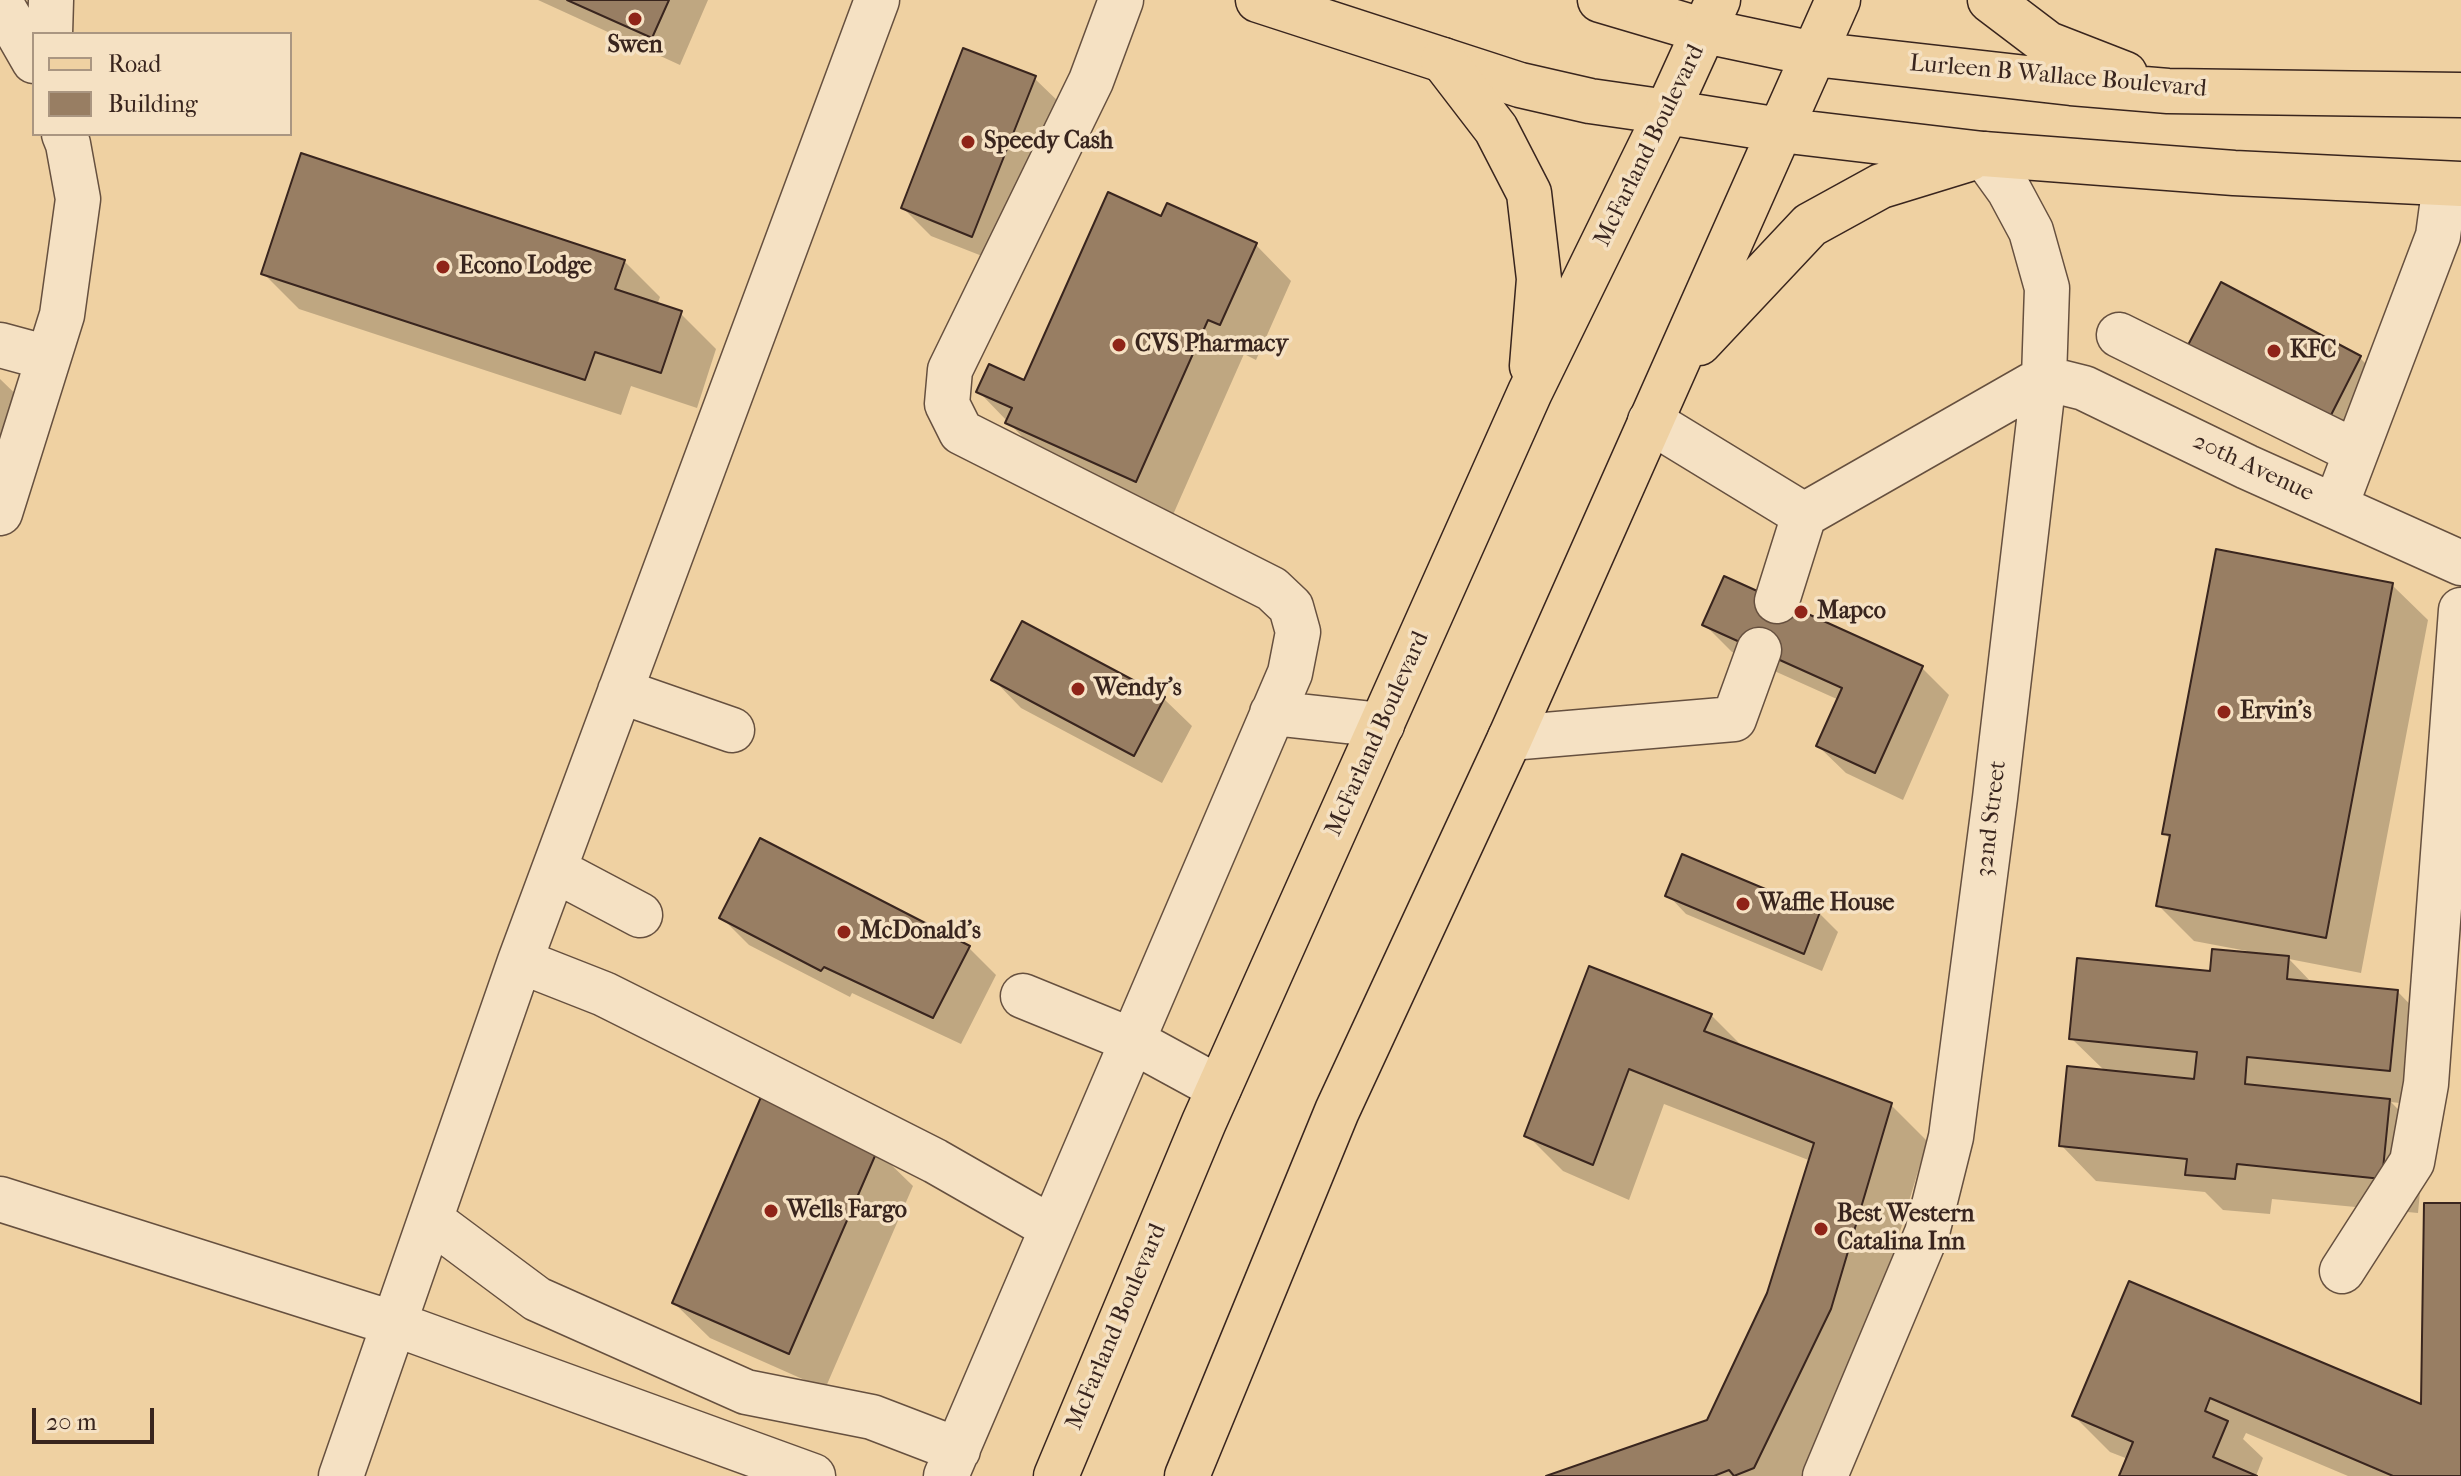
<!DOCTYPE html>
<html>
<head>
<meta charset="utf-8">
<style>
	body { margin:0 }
	#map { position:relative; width:2461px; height:1476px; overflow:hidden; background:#efd1a2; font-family:"IM FELL French Canon",serif }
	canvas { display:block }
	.legend { position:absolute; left:32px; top:32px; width:260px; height:104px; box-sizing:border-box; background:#f5e1c3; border:2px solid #aa9681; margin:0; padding:10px 14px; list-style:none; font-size:24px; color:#39251e }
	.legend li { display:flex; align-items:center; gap:16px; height:40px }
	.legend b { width:40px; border:2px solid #aa9681 }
	.scale { position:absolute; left:32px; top:1408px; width:122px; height:36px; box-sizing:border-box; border:4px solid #39251e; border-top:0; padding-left:10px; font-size:24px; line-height:28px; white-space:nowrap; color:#39251e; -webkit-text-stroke:6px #f5e1c3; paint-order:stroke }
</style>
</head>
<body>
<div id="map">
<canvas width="2461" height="1476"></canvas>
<ul class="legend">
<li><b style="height:10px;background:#efd1a2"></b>Road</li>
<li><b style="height:22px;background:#987e63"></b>Building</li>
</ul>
<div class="scale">20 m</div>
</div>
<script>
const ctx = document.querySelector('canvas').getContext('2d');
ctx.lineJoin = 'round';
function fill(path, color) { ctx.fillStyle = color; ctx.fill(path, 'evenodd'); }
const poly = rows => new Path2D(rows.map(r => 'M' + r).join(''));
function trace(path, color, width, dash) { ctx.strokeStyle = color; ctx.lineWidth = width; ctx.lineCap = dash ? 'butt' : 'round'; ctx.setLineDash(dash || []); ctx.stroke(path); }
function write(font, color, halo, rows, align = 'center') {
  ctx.font = font + ' "IM FELL French Canon",serif'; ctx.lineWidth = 7; ctx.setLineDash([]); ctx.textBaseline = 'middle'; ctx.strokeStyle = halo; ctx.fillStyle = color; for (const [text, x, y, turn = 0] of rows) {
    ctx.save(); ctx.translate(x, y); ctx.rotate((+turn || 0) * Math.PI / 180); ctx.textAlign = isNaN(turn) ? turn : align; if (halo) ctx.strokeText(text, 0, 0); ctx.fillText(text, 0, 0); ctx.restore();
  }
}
fill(poly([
	[538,0,708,0,680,65],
	[1034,78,1062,105,1000,263,931,236,903,208],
	[1162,219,1256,245,1291,281,1256,360,1244,354,1172,517,1043,458,979,392,1025,383],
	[624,261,660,297,657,305,680,313,716,349,697,408,631,386,621,415,299,309,263,273],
	[2189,346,2360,358,2387,385,2356,447],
	[0,379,30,408,0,500],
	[2392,585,2428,620,2361,973,2289,959,2313,984,2398,992,2433,1028,2425,1106,2391,1102,2425,1137,2418,1213,2272,1199,2270,1214,2223,1210,2205,1192,2096,1181,2061,1145,2106,1072,2071,1038,2212,974,2246,954,2247,951,2194,941,2158,905,2171,840,2164,833],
	[1023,624,1164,699,1192,726,1162,783,1021,708,994,680],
	[1705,625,1922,668,1949,695,1903,800,1846,773,1818,746,1839,700,1732,652],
	[1668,895,1819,913,1838,932,1822,971,1686,914],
	[721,917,969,948,996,975,961,1044,852,993,850,997,749,945],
	[1711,1015,1745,1049,1891,1105,1927,1141,1866,1346,1803,1476,1552,1476,1708,1422,1768,1294,1811,1161,1664,1104,1629,1200,1563,1171,1527,1135],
	[877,1151,913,1186,825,1389,710,1338,674,1303],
	[2461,1205,2461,1476,2348,1476,2246,1433,2243,1439,2263,1458,2256,1476,2121,1476,2128,1459,2110,1452,2074,1416,2130,1283,2423,1407]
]), '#0003');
const building = poly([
	[567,0,669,0,652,38,567,0],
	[963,48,1036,76,972,237,901,208,963,48],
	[301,153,625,260,615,289,682,311,661,373,595,352,585,380,261,274,301,153],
	[1108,192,1161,216,1167,203,1257,243,1220,325,1208,320,1136,482,1005,423,1012,408,976,392,989,364,1024,380,1108,192],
	[2221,282,2361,356,2328,421,2187,347,2221,282],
	[2216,549,2393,583,2326,938,2156,906,2170,835,2162,834,2216,549],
	[1724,576,1923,666,1875,773,1816,746,1842,688,1702,625,1724,576],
	[1022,621,1165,697,1134,756,991,680,1022,621],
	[760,838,970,946,933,1018,824,967,821,971,719,918,760,838],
	[1682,854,1820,912,1804,954,1665,896,1682,854],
	[2212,949,2289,956,2287,979,2398,990,2390,1071,2247,1057,2245,1084,2390,1099,2382,1179,2237,1164,2235,1179,2185,1175,2187,1159,2059,1146,2067,1066,2194,1079,2197,1052,2069,1039,2077,958,2210,971,2212,949],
	[1589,966,1712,1014,1704,1031,1892,1103,1831,1309,1754,1468,1734,1476,1729,1470,1714,1476,1546,1476,1707,1420,1767,1293,1814,1143,1629,1069,1593,1165,1524,1136,1589,966],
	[761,1097,878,1149,789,1354,672,1303,761,1097],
	[2424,1203,2461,1203,2461,1476,2393,1476,2210,1398,2205,1411,2228,1421,2213,1457,2257,1476,2119,1476,2133,1442,2072,1416,2129,1281,2421,1404,2424,1203]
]);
fill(building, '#987e63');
trace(building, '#39251e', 2);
const minor = poly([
	[0,2,34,61],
	[50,34,51,0],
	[2119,335,2356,452],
	[0,345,48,358],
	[2044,378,2084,388,2247,467,2461,563],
	[1650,421,1804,515],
	[2336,505,2438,236,2445,184],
	[0,513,62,315,78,199,68,144,64,134],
	[1777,601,1804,515,2044,378],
	[620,691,732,730],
	[1272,713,1382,725],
	[1510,738,1734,719,1759,650],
	[555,870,640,915],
	[520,961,604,994,692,1038,935,1161,1052,1228],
	[1023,996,1131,1040,1219,1088],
	[0,1199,395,1324,813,1476],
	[431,1220,537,1299,746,1392,872,1417,958,1450],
	[2342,1271,2412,1162,2426,1084,2461,610],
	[341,1476,520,961,877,0],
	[946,1476,1290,673,1298,632,1291,607,1272,589,961,432,947,404,950,370,1091,81,1121,0],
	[1825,1476,1927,1233,1951,1137,1995,798,2044,378,2047,288,2031,231,2009,190,1983,154]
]);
const major = poly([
	[1258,0,1520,85,1590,101,1667,112],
	[1600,0,1705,31]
]);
const highway = poly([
	[1990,0,2048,44,2125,74],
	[1705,31,1814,54,2071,83,2168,91,2461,95],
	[1443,60,1496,129,1529,193,1539,279,1532,366],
	[1667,112,1780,130,1983,154,2234,173,2461,184],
	[1699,343,1810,225,1881,186,1969,159],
	[1056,1476,1204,1122,1530,392,1667,112,1718,0],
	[1187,1476,1337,1111,1510,738,1838,0]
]);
trace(minor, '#66503f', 47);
trace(major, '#39251e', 47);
trace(highway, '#39251e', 47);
trace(minor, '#f5e1c3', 44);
trace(major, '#efd1a2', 44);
trace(highway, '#efd1a2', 44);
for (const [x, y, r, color] of [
	[635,19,8,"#8f2418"],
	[968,142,8,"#8f2418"],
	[443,267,8,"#8f2418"],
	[1119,345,8,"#8f2418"],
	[2274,351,8,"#8f2418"],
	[1801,612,8,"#8f2418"],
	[1078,689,8,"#8f2418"],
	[2224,712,8,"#8f2418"],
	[1743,904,8,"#8f2418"],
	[844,932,8,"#8f2418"],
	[771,1211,8,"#8f2418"],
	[1821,1229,8,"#8f2418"]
]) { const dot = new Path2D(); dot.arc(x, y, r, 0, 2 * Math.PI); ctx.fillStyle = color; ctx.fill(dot); trace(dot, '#f5e1c3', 3); }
write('bold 24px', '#39251e', '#f5e1c3', [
	["Swen",635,46,"center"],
	["Speedy Cash",984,142],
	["Econo Lodge",459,267],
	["CVS Pharmacy",1135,345],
	["KFC",2290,351],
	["Mapco",1817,612],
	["Wendy's",1094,689],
	["Ervin's",2240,712],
	["Waffle House",1759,904],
	["McDonald's",860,932],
	["Wells Fargo",787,1211],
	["Best Western",1837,1215],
	["Catalina Inn",1837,1243]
], 'left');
write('24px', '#39251e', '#f5e1c3', [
	["Lurleen B Wallace Boulevard",2058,77,5],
	["McFarland Boulevard",1650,146,-64],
	["20th Avenue",2253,468,25],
	["McFarland Boulevard",1378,734,-66],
	["32nd Street",1992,819,-83],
	["McFarland Boulevard",1117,1327,-67]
]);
</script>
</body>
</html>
